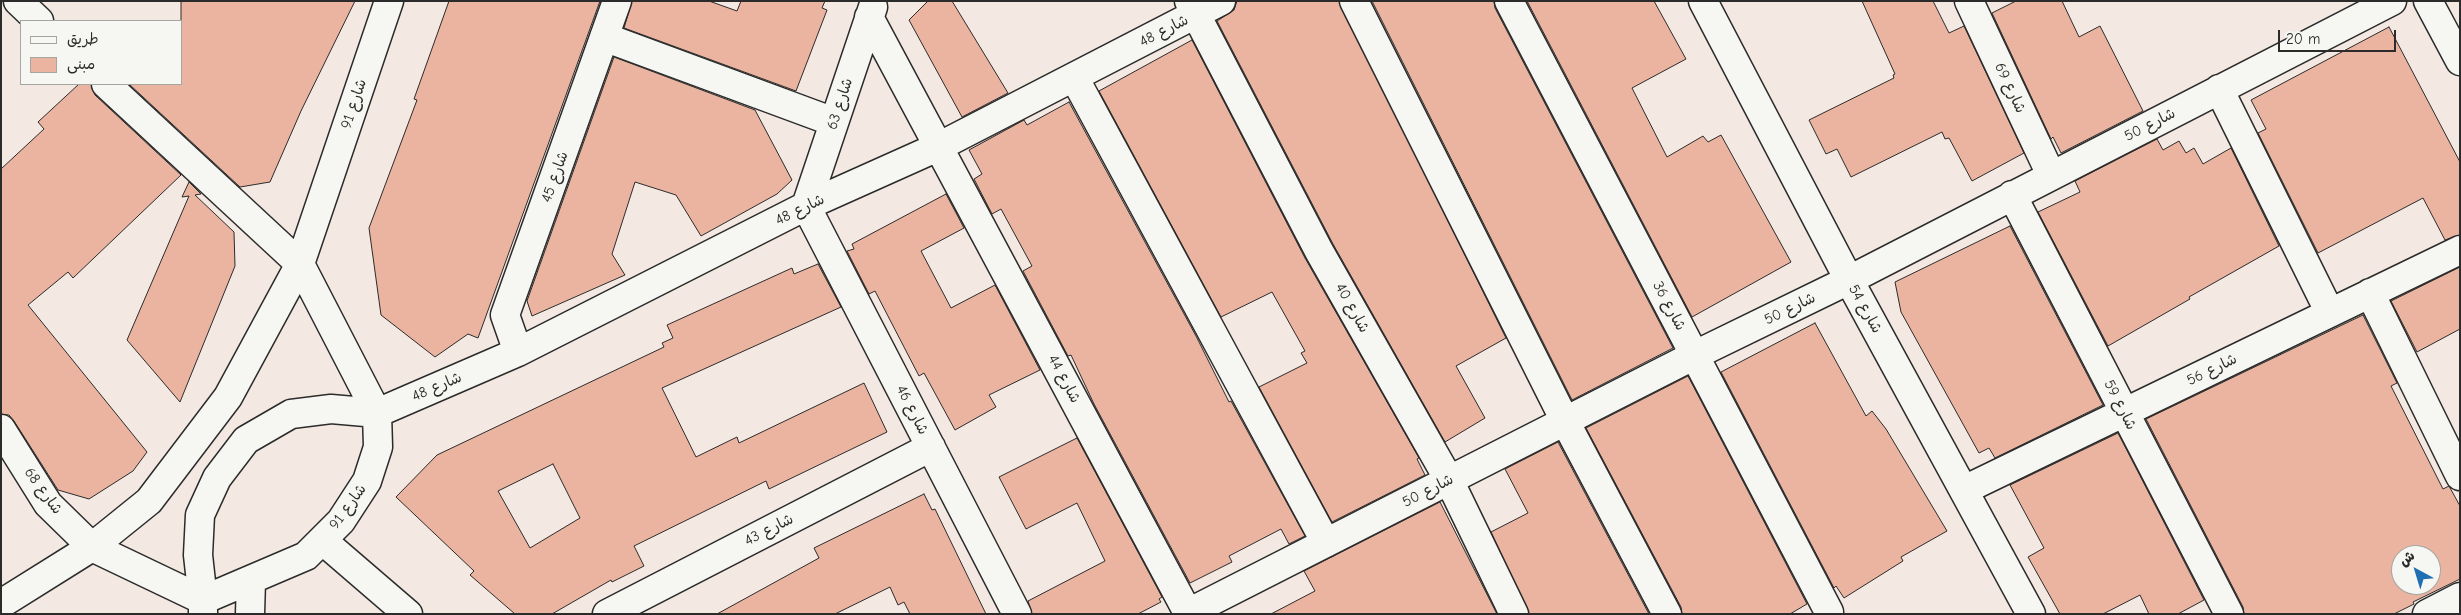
<!DOCTYPE html>
<html>
<head>
<meta charset="utf-8">
<style>
	body { margin:0 }
	#map { position:relative; width:2461px; height:615px; overflow:hidden; background:#f4e9e2; font-family:"Comic Neue","Playpen Sans Arabic",sans-serif }
	canvas { display:block }
	.frame { position:absolute; inset:0; border:2px solid #2b2b2b; pointer-events:none }
	.legend { position:absolute; left:20px; top:20px; width:162px; height:65px; box-sizing:border-box; background:#f6f6f2; border:1px solid #a5a5a2; margin:0; padding:6px 9px; list-style:none; font-size:15px; color:#2b2b2b }
	.legend li { display:flex; align-items:center; gap:10px; height:25px }
	.legend b { width:25px; border:1px solid #a5a5a2 }
	.north { position:absolute; left:2391px; top:545px; width:50px; height:50px; box-sizing:border-box; background:#f6f6f2; border:1px solid #a5a5a2; border-radius:50%; rotate:321deg; font-size:14px; font-weight:700; line-height:20px; text-align:center; color:#2b2b2b }
	.north::after { content:''; display:block; margin:auto; width:18px; height:22px; background:#1f6fb2; clip-path:polygon(50% 0,100% 100%,50% 72%,0 100%) }
	.scale { position:absolute; left:2278px; top:30px; width:118px; height:22px; box-sizing:border-box; border:2px solid #2b2b2b; border-top:0; padding-left:6px; font-size:15px; line-height:18px; white-space:nowrap; color:#2b2b2b; -webkit-text-stroke:4px #f6f6f2; paint-order:stroke }
</style>
</head>
<body>
<div id="map">
<canvas width="2461" height="615"></canvas>
<div class="frame"></div>
<ul class="legend">
<li><b style="height:6px;background:#f6f6f2"></b>طريق</li>
<li><b style="height:14px;background:#ebb4a0"></b>مبنى</li>
</ul>
<div class="north">ش</div>
<div class="scale">20 m</div>
</div>
<script>
const ctx = document.querySelector('canvas').getContext('2d');
ctx.lineJoin = 'round';
function fill(path, color) { ctx.fillStyle = color; ctx.fill(path, 'evenodd'); }
const poly = rows => new Path2D(rows.map(r => 'M' + r).join(''));
function trace(path, color, width, dash) { ctx.strokeStyle = color; ctx.lineWidth = width; ctx.lineCap = dash ? 'butt' : 'round'; ctx.setLineDash(dash || []); ctx.stroke(path); }
function write(font, color, halo, rows, align = 'center') {
  ctx.font = font + ' "Comic Neue","Playpen Sans Arabic",sans-serif'; ctx.lineWidth = 4; ctx.setLineDash([]); ctx.textBaseline = 'middle'; ctx.strokeStyle = halo; ctx.fillStyle = color; for (const [text, x, y, turn = 0] of rows) {
    ctx.save(); ctx.translate(x, y); ctx.rotate((+turn || 0) * Math.PI / 180); ctx.textAlign = isNaN(turn) ? turn : align; if (halo) ctx.strokeText(text, 0, 0); ctx.fillText(text, 0, 0); ctx.restore();
  }
}
const building = poly([
	[181,1,355,1,301,111,270,182,240,187,129,84,181,84,181,1],
	[449,1,600,1,478,338,468,334,435,357,381,315,369,228,417,100,414,99,449,1],
	[632,1,709,1,737,11,741,1,825,1,822,8,827,10,796,91,624,28,632,1],
	[928,1,952,1,1008,93,962,117,909,20,928,1],
	[1237,1,1339,1,1506,338,1456,366,1485,418,1445,442,1333,244,1217,21,1234,10,1237,1],
	[1372,1,1494,1,1495,8,1673,348,1572,400,1372,1],
	[1527,1,1654,1,1686,59,1632,88,1667,157,1703,136,1708,142,1721,135,1791,262,1692,317,1527,1],
	[1862,1,1933,1,1949,33,1964,26,2024,153,1972,181,1949,138,1945,139,1942,132,1851,177,1837,149,1826,154,1809,120,1894,78,1893,75,1895,74,1862,1],
	[2016,1,2062,1,2079,37,2100,26,2143,111,2061,153,2053,137,2051,139,1992,13,2016,1],
	[2389,27,2460,162,2460,235,2445,240,2423,198,2318,253,2258,133,2266,129,2251,100,2389,27],
	[1192,40,1305,258,1419,458,1417,459,1425,475,1332,522,1259,387,1307,363,1301,353,1305,351,1272,292,1221,317,1099,91,1192,40],
	[614,57,755,110,792,180,777,194,701,236,676,195,635,182,612,254,625,275,532,316,527,301,614,57],
	[79,84,91,84,95,95,181,175,73,278,68,272,28,305,147,452,133,471,89,499,58,490,14,421,9,415,1,414,1,169,44,129,38,122,79,84],
	[1069,102,1196,336,1229,402,1231,401,1305,536,1289,544,1281,529,1229,556,1232,562,1190,583,1094,404,1071,355,1068,356,1023,271,1032,266,1001,209,992,214,974,179,982,174,969,150,1024,120,1027,125,1069,102],
	[2157,139,2163,150,2179,141,2186,153,2194,148,2203,164,2231,148,2279,246,2189,297,2190,299,2108,346,2038,212,2080,192,2075,181,2157,139],
	[189,182,201,194,195,195,234,232,235,266,180,402,127,340,189,196,182,197,189,182],
	[946,194,964,228,921,251,951,308,995,285,1040,370,989,395,996,407,955,430,924,373,919,376,875,291,869,294,847,251,854,249,852,244,946,194],
	[2010,226,2103,405,1995,458,1989,448,1979,453,1901,312,1895,282,2010,226],
	[818,264,841,307,662,388,696,457,737,437,739,443,864,383,887,432,769,489,766,481,634,546,644,566,612,582,611,580,552,614,515,614,470,575,474,571,396,497,437,455,664,347,662,343,673,338,667,325,792,268,794,274,818,264],
	[553,464,580,518,530,548,498,491,553,464],
	[2460,267,2460,329,2417,352,2391,301,2460,267],
	[2363,315,2397,383,2391,386,2443,489,2449,486,2460,506,2460,579,2413,602,2414,604,2394,614,2244,614,2243,607,2146,419,2363,315],
	[2401,555,2431,555,2431,585,2401,585,2401,555],
	[1815,323,1866,416,1872,411,1886,429,1947,531,1901,557,1903,561,1844,598,1836,586,1834,588,1721,372,1815,323],
	[1688,376,1807,604,1790,614,1682,614,1681,607,1586,428,1688,376],
	[2118,433,2204,600,2178,614,2149,614,2140,595,2103,614,2060,614,2028,557,2044,548,2010,485,2118,433],
	[1077,438,1162,597,1159,599,1161,602,1138,614,1032,614,1028,601,1105,561,1077,503,1026,529,999,477,1077,438],
	[1558,442,1649,614,1529,614,1491,532,1528,513,1505,469,1558,442],
	[924,494,932,510,935,509,986,614,910,614,904,602,898,605,890,587,835,614,717,614,819,558,814,548,924,494],
	[1440,502,1497,614,1271,614,1315,591,1304,571,1440,502]
]);
fill(building, '#ebb4a0');
trace(building, '#2b2b2b', 1);
const minor = poly([
	[18,1,39,21],
	[1189,1,1319,251,1449,480,1514,614],
	[1354,1,1565,421,1667,614],
	[1509,1,1829,612],
	[1703,1,1849,280,2031,614],
	[1969,1,2051,175],
	[2428,1,2460,61],
	[873,7,806,206,1017,614],
	[869,17,1188,613],
	[604,37,834,122],
	[1074,77,1326,543],
	[2219,89,2330,313],
	[2012,195,2229,614],
	[2370,293,2460,476],
	[518,352,505,315,617,1],
	[1,429,48,504,92,547,149,501,228,397,300,264,106,84],
	[1964,490,2460,250],
	[322,540,408,614],
	[1,604,92,547,203,600,306,556,341,521,367,481,378,447,377,413,300,264,389,1],
	[203,614,203,600,198,555,200,515,217,478,246,440,291,414,331,409,377,413,518,352,806,206,940,146,1221,1],
	[250,614,251,580],
	[607,614,931,447],
	[1186,614,1695,355,1849,280,2392,1],
	[2427,614,2460,597]
]);
trace(minor, '#2b2b2b', 31);
trace(minor, '#f6f6f2', 28);
write('15px', '#2b2b2b', '#f6f6f2', [
	["شارع 48",1164,31,-27],
	["شارع 69",2010,88,65],
	["شارع 91",354,104,-71],
	["شارع 63",840,104,-72],
	["شارع 50",2150,125,-27],
	["شارع 45",555,177,-70],
	["شارع 48",800,210,-26],
	["شارع 36",1669,306,62],
	["شارع 40",1352,308,61],
	["شارع 50",1790,309,-26],
	["شارع 54",1865,309,61],
	["شارع 56",2212,370,-26],
	["شارع 44",1064,379,62],
	["شارع 48",437,387,-23],
	["شارع 59",2120,405,63],
	["شارع 46",912,410,63],
	["شارع 68",43,491,54],
	["شارع 50",1428,491,-27],
	["شارع 91",348,507,-54],
	["شارع 43",769,530,-27]
]);
</script>
</body>
</html>
